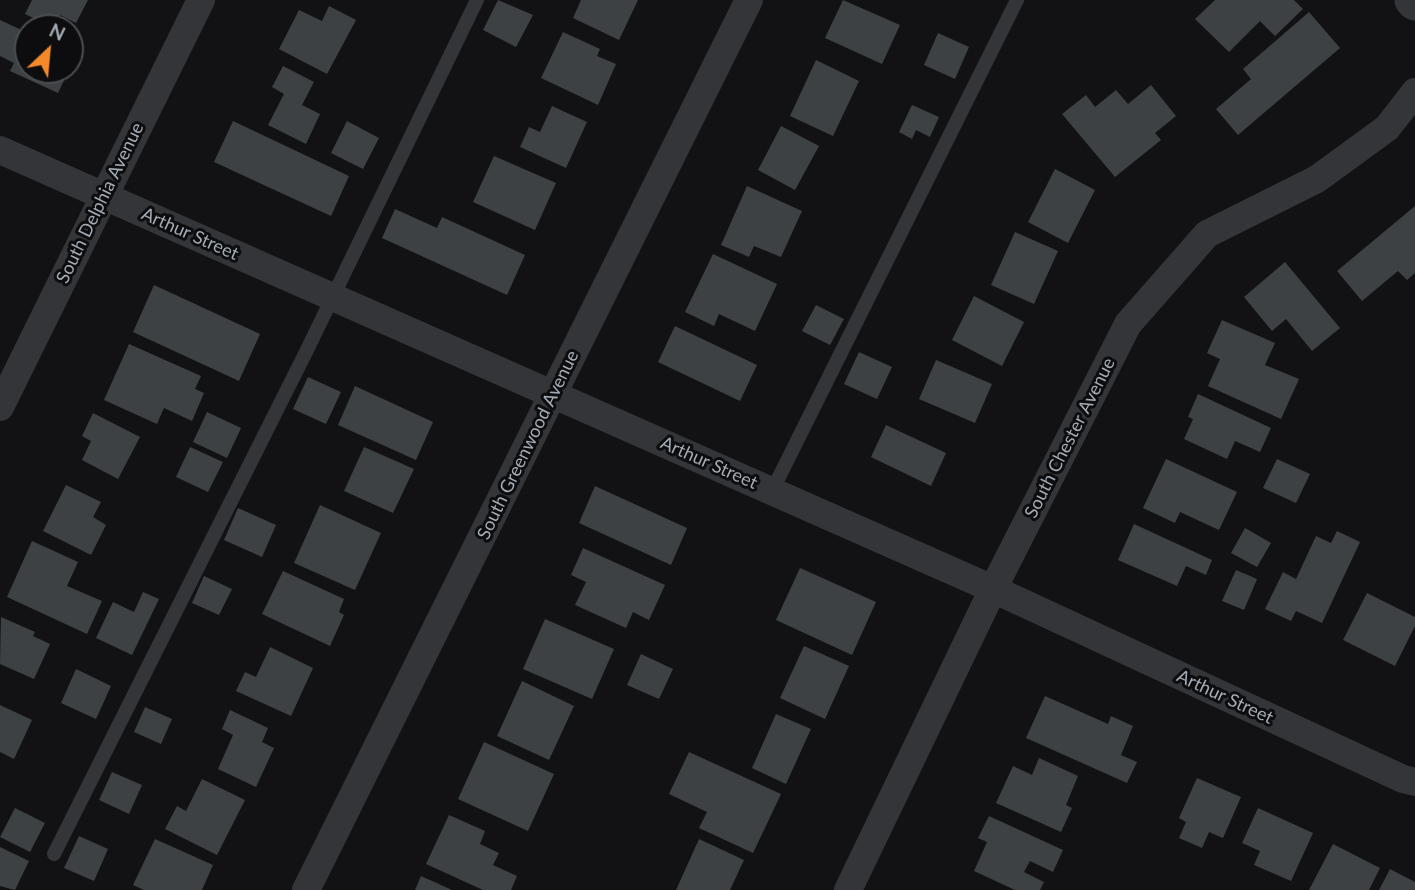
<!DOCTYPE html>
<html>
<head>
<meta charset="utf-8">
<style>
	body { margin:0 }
	#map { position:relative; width:1415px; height:890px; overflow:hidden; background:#121214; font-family:Lato,sans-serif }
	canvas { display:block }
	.north { position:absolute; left:14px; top:14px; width:70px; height:70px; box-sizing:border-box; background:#0d0d0f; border:2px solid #494d51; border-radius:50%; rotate:26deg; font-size:19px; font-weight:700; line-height:28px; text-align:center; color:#a3acb5 }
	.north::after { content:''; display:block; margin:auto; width:24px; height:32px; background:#f58929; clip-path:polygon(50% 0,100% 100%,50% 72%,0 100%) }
</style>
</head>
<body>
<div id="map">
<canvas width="1415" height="890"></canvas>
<div class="north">N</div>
</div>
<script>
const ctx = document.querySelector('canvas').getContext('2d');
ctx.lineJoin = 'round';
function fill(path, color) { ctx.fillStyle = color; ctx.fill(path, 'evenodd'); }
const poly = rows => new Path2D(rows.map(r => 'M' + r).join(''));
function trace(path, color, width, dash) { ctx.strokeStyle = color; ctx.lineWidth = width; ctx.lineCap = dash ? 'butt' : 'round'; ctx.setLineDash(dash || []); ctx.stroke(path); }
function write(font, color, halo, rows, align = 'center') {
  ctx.font = font + ' Lato,sans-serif'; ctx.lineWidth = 6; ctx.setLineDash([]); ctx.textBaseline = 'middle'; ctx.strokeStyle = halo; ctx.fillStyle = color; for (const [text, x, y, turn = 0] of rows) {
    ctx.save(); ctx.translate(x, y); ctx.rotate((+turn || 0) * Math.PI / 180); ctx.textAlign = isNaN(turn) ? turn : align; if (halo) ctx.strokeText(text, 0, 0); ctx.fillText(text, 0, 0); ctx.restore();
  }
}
fill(poly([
	[32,0,88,0,76,23,60,15,54,28,25,14],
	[498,0,533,15,516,47,483,30],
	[581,0,638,0,619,40,573,18],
	[843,0,900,25,882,64,825,38],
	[1215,0,1294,0,1303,9,1275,36,1260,21,1229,52,1195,19],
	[329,6,356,20,327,74,279,49,299,10,322,21],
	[1309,12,1340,48,1238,135,1216,109,1251,79,1243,69],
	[0,20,28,33,28,70,69,70,58,93,10,71,14,63,0,56],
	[563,32,600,49,597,56,616,64,598,105,541,78],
	[938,33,969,47,955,79,924,65],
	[816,60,859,81,833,136,790,116],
	[283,66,314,82,302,105,320,114,306,144,268,125,284,94,272,87],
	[1151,85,1176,116,1155,133,1161,140,1115,177,1062,114,1086,95,1095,107,1116,90,1128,104],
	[912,105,939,117,930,137,916,130,912,139,899,132],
	[552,106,587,122,566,168,520,147,529,127,540,132],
	[233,121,349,176,331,216,214,162],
	[347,121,379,138,363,169,331,153],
	[781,126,819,146,795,190,758,170],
	[494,156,556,183,535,230,473,202],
	[1055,169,1095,190,1068,243,1028,222],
	[747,186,802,211,781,257,754,246,749,257,721,245],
	[1415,206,1415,273,1407,280,1398,271,1362,301,1337,271],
	[395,209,437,228,442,217,525,255,507,295,382,238],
	[1015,232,1058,251,1034,304,991,285],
	[713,254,777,284,755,331,719,314,714,326,685,312],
	[1285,262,1340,328,1312,351,1286,319,1272,331,1244,297],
	[154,285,260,334,239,381,133,332],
	[974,296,1024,322,1002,366,952,340],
	[816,305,844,319,830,345,802,331],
	[1222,320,1275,343,1265,365,1299,379,1281,419,1208,386,1220,359,1207,353],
	[675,326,757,365,740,401,658,362],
	[129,344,201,376,195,389,204,393,192,421,164,408,157,424,104,400],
	[859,352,892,367,877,399,844,384],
	[936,360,992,384,975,423,919,399],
	[308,377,341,392,326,424,293,409],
	[355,386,433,422,416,460,338,425],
	[1198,394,1271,428,1260,452,1235,441,1227,459,1184,439,1193,419,1188,417],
	[207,412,241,428,227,458,193,442],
	[93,413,140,437,118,479,82,460,91,441,82,436],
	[886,425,946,453,931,486,871,457],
	[190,447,223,462,208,492,176,477],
	[364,447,414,469,393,513,344,491],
	[1166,459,1237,492,1219,530,1180,512,1175,523,1143,508],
	[1277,459,1310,474,1296,503,1263,488],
	[66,485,101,502,93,517,106,525,91,555,43,531],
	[595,486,687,528,671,565,579,523],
	[320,505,381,533,355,590,294,563],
	[238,508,276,525,262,557,224,540],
	[1134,524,1212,560,1206,575,1186,566,1177,586,1118,560],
	[1245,528,1271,543,1257,567,1231,553],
	[1337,531,1360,542,1322,623,1296,611,1291,621,1265,609,1283,572,1296,579,1316,536,1331,543],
	[32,541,78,562,67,586,102,601,87,634,7,597],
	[583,548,665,585,649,620,633,612,626,628,575,605,586,582,571,575],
	[800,568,876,602,852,655,776,620],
	[1236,570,1257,579,1244,610,1222,601],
	[283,571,344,599,339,612,344,615,330,646,262,614],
	[204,576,232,589,219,615,192,603],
	[143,592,159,599,132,655,96,638,113,602,134,612],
	[1367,593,1415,617,1415,626,1395,666,1343,640],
	[1,617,35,632,33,636,50,644,34,679,0,664],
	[545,619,614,649,592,699,523,669],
	[804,646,849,666,825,719,780,698],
	[270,647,313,668,291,716,236,691,245,672,256,677],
	[641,654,673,669,659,699,627,685],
	[76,669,111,686,96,719,61,703],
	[522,681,574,706,549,760,497,736],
	[1045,696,1108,724,1111,716,1133,726,1121,755,1137,762,1127,783,1026,738],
	[0,705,32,720,14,759,0,752],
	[145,707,172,719,161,744,134,732],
	[230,710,268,728,262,742,274,748,256,787,218,769,233,735,222,729],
	[776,714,811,729,786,784,752,768],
	[484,742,554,774,528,831,458,799],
	[689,752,781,794,753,853,699,828,707,812,669,794],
	[1039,758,1078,776,1066,805,1072,808,1061,832,996,803,1013,766,1032,775],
	[112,772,142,785,129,814,99,800],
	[1197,778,1241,797,1223,838,1209,832,1202,848,1179,838,1186,822,1179,818],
	[202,779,245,800,217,855,165,829,177,806,186,811],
	[15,808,45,823,30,852,0,837],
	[1258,808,1313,833,1291,881,1254,865,1260,851,1242,843],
	[449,815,485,831,480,844,499,853,493,865,517,876,511,890,483,890,426,864],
	[989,816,1063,850,1053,872,1030,861,1024,872,1044,882,1040,890,1015,890,974,871,987,842,978,838],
	[79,836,108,849,94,881,64,868],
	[155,839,213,865,202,890,144,890,133,885],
	[699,839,744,860,730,890,676,890],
	[1333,844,1380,868,1369,890,1309,890],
	[0,847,29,861,15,890,0,886],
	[1390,869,1415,882,1415,890,1379,890],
	[421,876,452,890,415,890]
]), '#3e4144');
trace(poly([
	[772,491,1017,0],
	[54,854,306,352,477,0]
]), '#333539', 14);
trace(poly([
	[0,150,993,589,1403,779,1415,782],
	[0,407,201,0],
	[306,890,749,0],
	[848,890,993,589,1128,324,1207,234,1317,179,1387,128,1415,92]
]), '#333539', 28);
trace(poly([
	[1413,0,1415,2]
]), '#333539', 37);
write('18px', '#a3acb5', '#0d0d0f', [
	["South Delphia Avenue",100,203,-64],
	["Arthur Street",190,234,24],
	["South Chester Avenue",1070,438,-63],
	["South Greenwood Avenue",528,445,-64],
	["Arthur Street",709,463,24],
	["Arthur Street",1225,697,25]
]);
</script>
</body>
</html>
